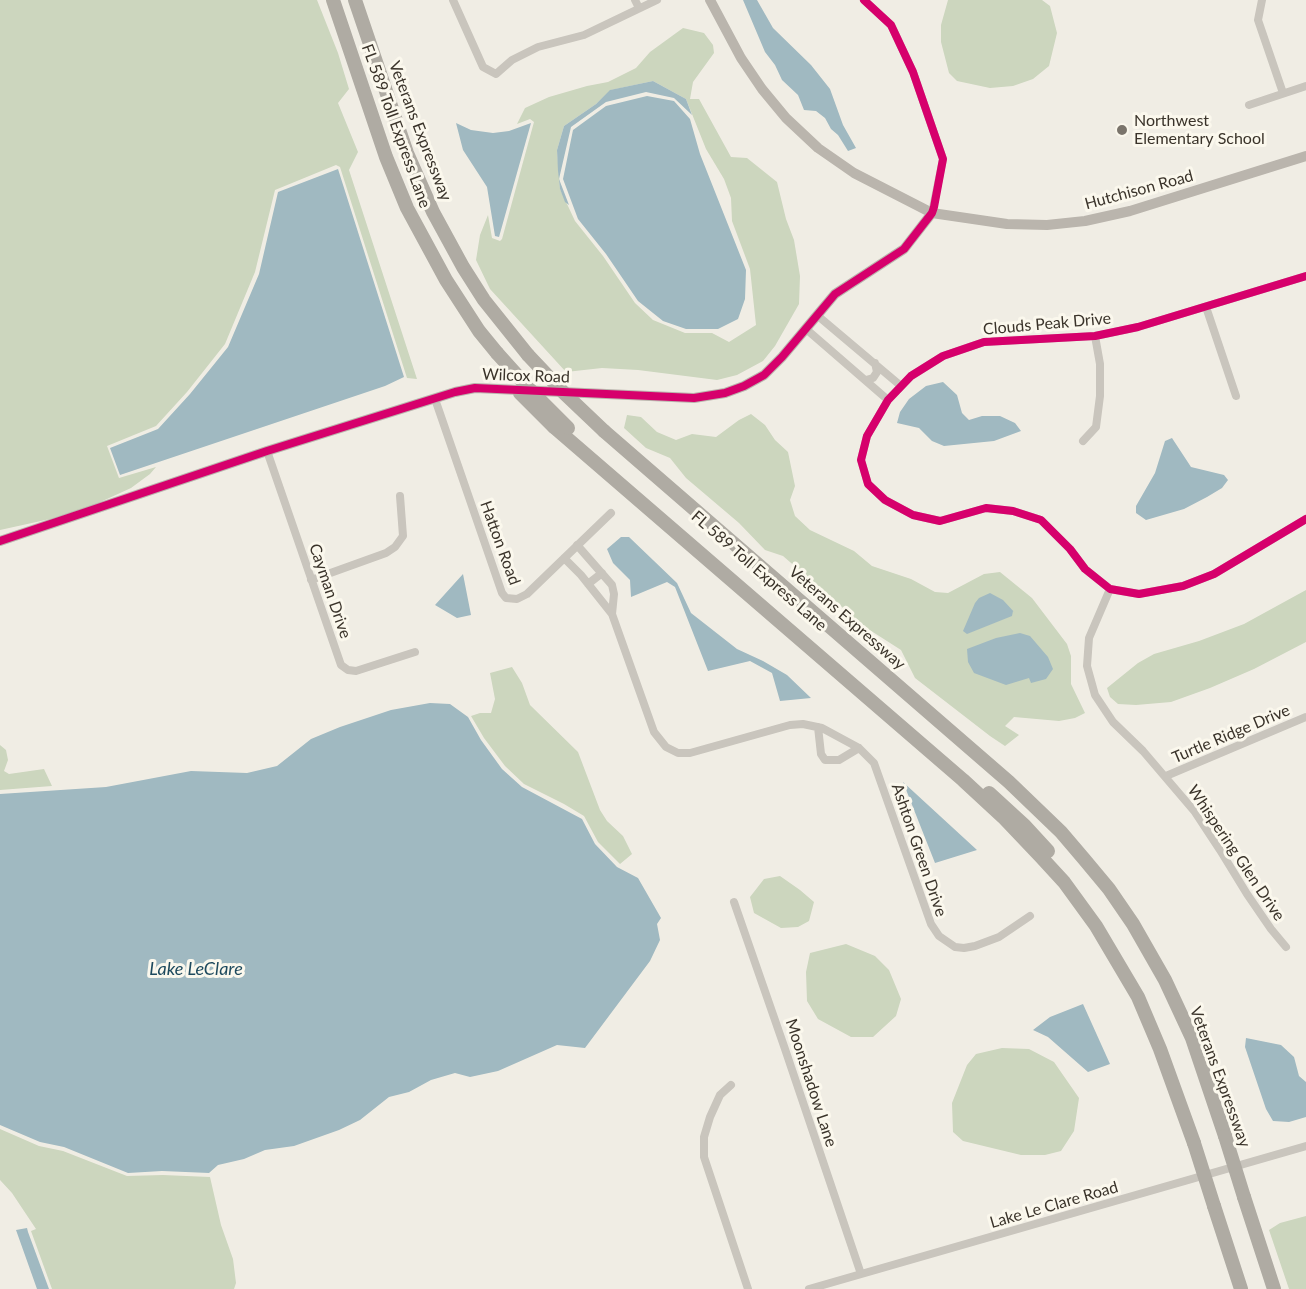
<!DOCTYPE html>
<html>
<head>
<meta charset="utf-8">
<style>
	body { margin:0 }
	canvas { display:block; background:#f0ede4 }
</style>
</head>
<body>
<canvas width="1306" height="1289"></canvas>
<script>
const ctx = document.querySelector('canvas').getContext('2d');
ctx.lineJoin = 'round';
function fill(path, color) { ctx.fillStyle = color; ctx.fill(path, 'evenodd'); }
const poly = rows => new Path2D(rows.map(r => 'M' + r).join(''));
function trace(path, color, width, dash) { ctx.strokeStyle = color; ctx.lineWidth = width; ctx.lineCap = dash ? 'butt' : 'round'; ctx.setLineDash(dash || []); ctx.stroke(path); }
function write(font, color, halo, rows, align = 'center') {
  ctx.font = font + ' Lato,sans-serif'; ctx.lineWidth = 6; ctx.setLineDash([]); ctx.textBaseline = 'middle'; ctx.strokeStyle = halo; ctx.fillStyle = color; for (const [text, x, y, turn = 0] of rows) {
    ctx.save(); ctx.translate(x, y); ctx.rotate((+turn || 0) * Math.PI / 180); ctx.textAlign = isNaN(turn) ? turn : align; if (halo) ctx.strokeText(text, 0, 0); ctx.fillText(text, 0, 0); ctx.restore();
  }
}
fill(poly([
	[0,0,317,0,338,53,349,89,338,103,358,152,349,170,417,379,407,378,340,167,336,165,275,190,255,272,225,344,187,392,156,426,107,446,119,478,156,467,150,474,131,488,96,504,50,519,0,530],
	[948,0,1042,0,1050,6,1057,33,1049,66,1033,79,1013,86,990,88,957,81,949,73,941,42,941,25],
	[683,28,704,33,713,45,714,53,693,82,690,99,699,99,731,157,747,158,777,182,786,219,794,240,800,276,799,304,775,346,763,361,737,375,717,380,638,370,602,368,566,372,490,289,476,260,480,235,488,215,492,238,500,241,502,239,534,122,530,119,517,124,525,108,549,97,587,86,608,82,636,68,650,52],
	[653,81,686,99,706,149,724,179,731,198,732,221,750,269,756,325,729,342,712,333,685,333,653,320,635,303,603,256,575,221,560,189,557,150,564,126,596,104,611,90],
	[751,414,765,425,775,440,788,452,795,486,790,500,795,516,810,530,854,551,872,566,911,579,935,592,948,593,984,574,1000,572,1032,598,1067,644,1071,656,1071,684,1085,713,1075,718,1059,721,1014,717,1005,726,1019,735,1005,746,990,736,915,678,901,650,865,627,783,556,765,550,739,523,686,478,670,458,646,448,624,428,627,415,641,417,657,432,676,440,692,434,716,437,739,420],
	[1306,590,1306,642,1254,669,1210,688,1171,702,1136,705,1118,704,1110,697,1107,688,1138,663,1154,654,1199,641,1244,624],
	[512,667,522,683,530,705,578,752,600,810,607,821,623,836,632,854,620,864,598,842,584,816,564,804,524,784,505,766,484,738,471,716,480,713,491,713,495,699,490,673],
	[0,745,6,750,8,760,4,771,9,774,44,769,52,786,0,790],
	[780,876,800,890,814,902,809,921,798,927,781,928,754,913,750,897,764,879],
	[846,944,875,956,889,970,901,999,896,1016,873,1037,851,1037,818,1019,807,1001,806,972,810,953],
	[1002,1048,1029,1049,1054,1062,1079,1098,1074,1131,1061,1151,1045,1155,1021,1155,963,1141,953,1132,952,1103,967,1065,976,1054],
	[0,1129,39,1146,63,1151,127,1176,163,1175,210,1177,221,1225,233,1259,236,1283,234,1289,52,1289,31,1231,36,1229,12,1193,0,1180],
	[1306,1216,1306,1289,1289,1289,1269,1230,1280,1223]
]), '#ccd6be');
fill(poly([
	[743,0,757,0,773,28,811,65,830,89,843,125,856,148,848,151,838,135,831,129,825,118,816,111,804,110,798,95,782,80,775,65,765,52],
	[653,81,686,99,692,115,674,98,646,92,606,102,571,127,559,179,569,205,565,202,560,189,558,171,557,150,564,126,596,104,610,90],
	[647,96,674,101,690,119,700,154,746,270,745,299,738,319,718,329,686,329,663,321,638,301,606,254,578,219,563,179,573,130,606,106],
	[456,123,471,130,493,133,509,131,531,123,499,237,495,236,487,187,463,150],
	[338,169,404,377,385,386,120,475,110,448,158,429,190,394,228,347,259,274,278,192],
	[943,382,957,395,962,413,969,420,982,416,1000,416,1015,423,1021,431,994,441,944,446,932,441,919,428,897,423,900,412,909,399,926,386],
	[1172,438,1191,467,1224,475,1228,480,1222,488,1207,497,1184,509,1146,520,1136,513,1136,506,1155,473,1165,441],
	[621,537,629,537,677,583,691,613,737,649,763,661,787,675,811,698,780,701,772,673,750,661,708,671,675,587,667,582,631,597,630,580,613,563,607,549],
	[463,574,471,615,457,618,435,605],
	[990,593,1003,600,1015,613,1013,611,1012,616,967,634,963,631,975,603,979,598],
	[1020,633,1030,636,1048,657,1053,669,1046,679,1031,683,1029,678,1006,685,974,673,968,662,967,649,996,638],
	[430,703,450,704,468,717,481,740,502,769,522,787,582,819,595,844,617,867,638,878,661,918,657,924,660,940,650,961,585,1048,557,1045,498,1071,470,1077,455,1073,431,1080,409,1092,389,1097,360,1120,339,1130,294,1146,265,1150,244,1159,218,1165,209,1173,162,1171,128,1173,64,1147,40,1142,0,1125,0,794,106,787,191,771,247,773,277,766,311,739,340,727,391,710],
	[903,782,977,850,935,863],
	[1083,1004,1110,1064,1088,1072,1048,1037,1033,1030,1050,1017],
	[1246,1038,1281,1045,1294,1057,1299,1076,1306,1082,1306,1117,1289,1122,1273,1121,1266,1109,1245,1047],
	[27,1228,28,1232,49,1289,37,1289,16,1230]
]), '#a0b9c1');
trace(poly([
	[453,0,483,67,496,74,512,60,538,47,584,35,657,0],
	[635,0,639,8],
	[864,0,891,25,913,72,943,159,932,213],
	[1262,0,1258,20,1283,93],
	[1249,105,1306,86],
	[1306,276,1138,327,1095,336,984,342,943,356,911,376,888,400,867,436,861,460,868,484,885,500,913,515,940,521,986,508,1013,511,1041,520,1070,549,1085,569,1110,589,1139,594,1183,586,1214,574,1306,519],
	[1206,307,1236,396],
	[818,316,901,386],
	[806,329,888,400],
	[866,380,873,378,877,372,875,363],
	[435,399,502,593,506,598,517,599,527,594,611,513],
	[1083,441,1096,427,1100,396,1100,364,1095,336],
	[267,451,341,665,348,670,356,671,415,652],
	[564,558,581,575,612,614,614,594,612,585,577,545],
	[311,580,386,553,395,547,403,536,400,496],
	[588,584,602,573],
	[1110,589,1089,638,1087,666,1095,695,1113,722,1143,751,1195,812,1220,850,1247,894,1271,929,1286,947],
	[612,614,654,732,666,747,678,753,690,753,790,725,803,724,822,728,859,748,874,763,931,924,939,936,955,947,964,948,975,946,999,937,1030,916],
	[818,727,821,754,825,760,839,760,859,748],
	[1166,776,1306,717],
	[734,902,785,1049,861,1274],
	[731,1085,720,1095,710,1117,704,1137,704,1157,748,1289],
	[809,1289,1306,1146]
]), '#c9c5bd', 8);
trace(poly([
	[710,0,741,58,762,89,786,118,818,148,854,173,932,213,1007,224,1047,225,1085,221,1130,211,1306,156],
	[0,541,267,451,455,392,475,388,694,398,725,393,744,386,764,375,782,357,835,294,904,249,932,213]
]), '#bab5ad', 10);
trace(poly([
	[333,0,386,157,407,208,446,280,479,331,497,353],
	[355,0,407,153,433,212,463,267,484,300,528,355],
	[554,427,963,780,1003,817,1041,857,1064,882,1096,926,1138,997,1160,1049,1194,1143],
	[604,431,1009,782,1061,832,1084,859,1109,889,1133,924,1165,980,1192,1038,1225,1136],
	[989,793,1025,826,1048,851],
	[1244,1197,1274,1289],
	[1214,1206,1241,1289]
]), '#afaba3', 14);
trace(poly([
	[497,353,533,393,568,428],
	[528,355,564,393,604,431],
	[520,393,554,427],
	[1225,1136,1244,1197],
	[1194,1143,1214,1206]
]), '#afaba3', 14);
trace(poly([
	[1306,276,1138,327,1095,336,984,342,943,356,911,376,888,400,867,436,861,460,868,484,885,500,913,515,940,521,986,508,1013,511,1041,520,1070,549,1085,569,1110,589,1139,594,1183,586,1214,574,1306,519],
	[0,541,267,451,455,392,475,388,694,398,725,393,744,386,764,375,782,357,835,294,904,249,932,213,934,207,943,159,913,72,891,25,864,0]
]), '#d6006c', 8);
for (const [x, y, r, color] of [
	[1122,130,6,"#7a746b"]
]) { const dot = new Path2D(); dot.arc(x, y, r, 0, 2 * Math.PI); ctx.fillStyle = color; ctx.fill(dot); trace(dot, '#fbf8ed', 2); }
write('16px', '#3a332a', '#fbf8ed', [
	["Northwest",1134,121],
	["Elementary School",1134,139]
], 'left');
write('16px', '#3a332a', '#fbf8ed', [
	["FL 589 Toll Express Lane",396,126,70],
	["Veterans Expressway",420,131,69],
	["Hutchison Road",1139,190,-15],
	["Clouds Peak Drive",1047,324,-5],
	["Wilcox Road",526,376,2],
	["Hatton Road",500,543,70],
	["FL 589 Toll Express Lane",759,571,41],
	["Cayman Drive",330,591,71],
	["Veterans Expressway",847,618,41],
	["Turtle Ridge Drive",1231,734,-23],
	["Ashton Green Drive",919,850,71],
	["Whispering Glen Drive",1236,853,56],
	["Veterans Expressway",1220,1077,70],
	["Moonshadow Lane",811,1083,72],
	["Lake Le Clare Road",1054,1205,-16]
]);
write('italic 18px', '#1e4a5e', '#fbf8ed', [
	["Lake LeClare",196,969]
]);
</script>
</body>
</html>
